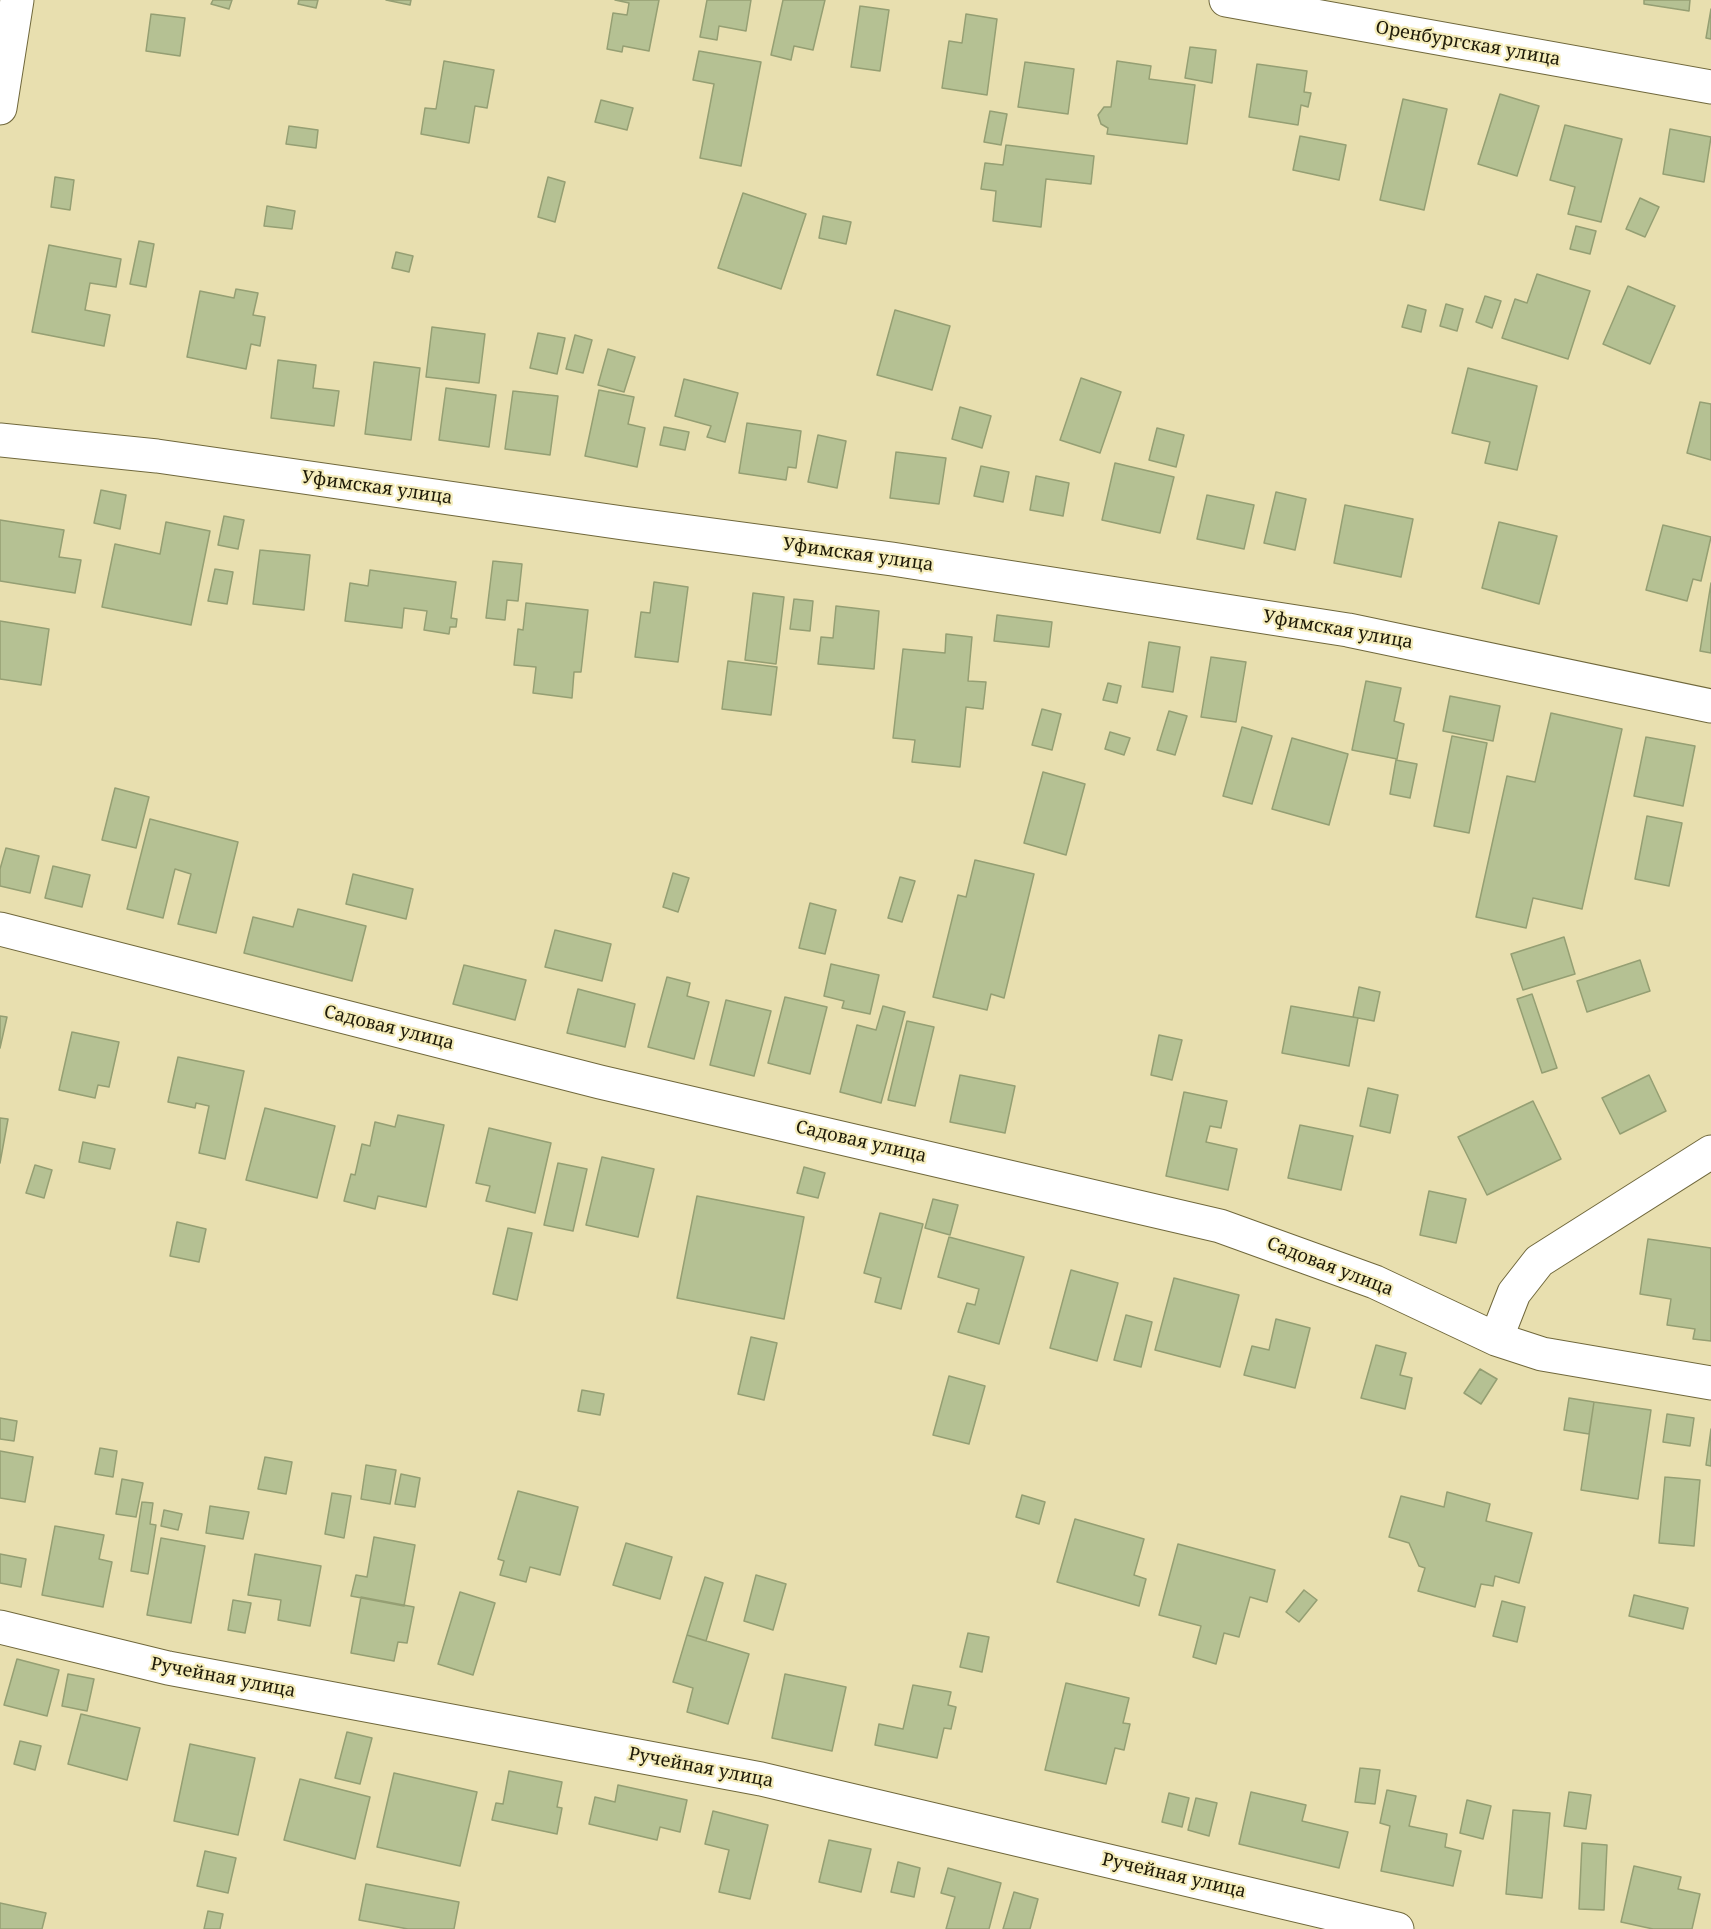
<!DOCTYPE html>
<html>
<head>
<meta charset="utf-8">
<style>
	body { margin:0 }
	canvas { display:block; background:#e8dfaf }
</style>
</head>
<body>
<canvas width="1711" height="1929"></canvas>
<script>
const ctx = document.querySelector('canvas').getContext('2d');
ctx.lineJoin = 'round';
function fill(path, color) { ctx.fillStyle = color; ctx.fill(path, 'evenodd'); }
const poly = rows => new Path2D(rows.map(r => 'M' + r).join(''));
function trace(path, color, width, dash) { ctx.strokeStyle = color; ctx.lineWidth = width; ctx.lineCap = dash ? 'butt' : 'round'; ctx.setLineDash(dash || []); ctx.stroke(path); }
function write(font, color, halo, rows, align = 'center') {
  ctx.font = font + ' "Noto Serif",serif'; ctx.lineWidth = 4.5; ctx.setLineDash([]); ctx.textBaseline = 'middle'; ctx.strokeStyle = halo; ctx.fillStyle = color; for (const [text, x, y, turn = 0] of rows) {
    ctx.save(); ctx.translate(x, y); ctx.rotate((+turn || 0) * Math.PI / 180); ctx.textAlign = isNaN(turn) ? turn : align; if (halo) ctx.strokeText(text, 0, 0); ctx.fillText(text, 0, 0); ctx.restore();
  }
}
const building = poly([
	[213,0,232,0,229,9,211,4,213,0],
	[299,0,318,0,316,8,298,4,299,0],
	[386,0,411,0,410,5,386,0],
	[615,0,659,0,649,51,623,46,622,52,607,49,613,13,627,15,629,3,615,0],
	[707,0,751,0,746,31,719,26,717,40,700,37,707,0],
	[783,0,825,0,813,50,794,46,791,60,771,55,783,0],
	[1644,0,1690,0,1689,11,1644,4,1644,0],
	[860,6,889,10,880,71,851,67,860,6],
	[1711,9,1711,39,1706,38,1711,9],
	[151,14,185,18,180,56,146,51,151,14],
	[966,14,997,19,987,95,942,88,949,41,962,43,966,14],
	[1190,47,1216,50,1212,83,1185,78,1190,47],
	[699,51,761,62,741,166,700,158,714,84,693,80,699,51],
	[444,61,494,70,487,108,475,106,469,143,421,134,425,108,436,109,444,61],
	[1117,61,1151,66,1149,79,1195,85,1187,144,1107,134,1108,128,1101,124,1098,115,1104,107,1111,107,1117,61],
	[1025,62,1074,69,1068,114,1018,107,1025,62],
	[1257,64,1307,71,1304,92,1311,93,1308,107,1301,105,1298,125,1249,117,1257,64],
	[1500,94,1539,106,1517,176,1478,164,1500,94],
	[1403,99,1447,109,1424,210,1380,200,1403,99],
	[601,100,633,108,627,130,595,122,601,100],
	[990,111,1007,114,1001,145,984,142,990,111],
	[1565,125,1622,139,1601,222,1568,214,1575,187,1550,180,1565,125],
	[289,126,318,130,316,148,286,144,289,126],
	[1670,129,1711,137,1704,182,1663,174,1670,129],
	[1300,136,1346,145,1339,180,1293,170,1300,136],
	[1006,145,1094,156,1091,184,1046,179,1041,227,993,221,996,191,981,189,985,163,1003,165,1006,145],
	[55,177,74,180,70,210,51,207,55,177],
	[548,177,565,182,555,222,538,217,548,177],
	[743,193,806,214,781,289,718,268,743,193],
	[1640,198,1659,207,1645,237,1626,229,1640,198],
	[267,206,295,211,292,229,264,226,267,206],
	[823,216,851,222,846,244,819,238,823,216],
	[1576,226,1596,231,1590,254,1570,249,1576,226],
	[139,241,154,244,146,287,130,284,139,241],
	[49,245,121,259,116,287,90,283,85,310,110,315,104,346,32,332,49,245],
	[396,252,413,256,409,272,392,268,396,252],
	[1537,274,1590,291,1568,359,1502,338,1515,299,1527,303,1537,274],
	[1628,286,1675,306,1650,364,1603,344,1628,286],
	[236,289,258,293,253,315,265,317,260,346,251,344,246,369,187,357,200,291,234,298,236,289],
	[1485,296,1501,301,1492,328,1476,322,1485,296],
	[1446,304,1463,309,1457,331,1440,326,1446,304],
	[1408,305,1426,310,1421,332,1402,327,1408,305],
	[895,310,950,326,932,390,877,375,895,310],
	[432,327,485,334,479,383,426,377,432,327],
	[538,333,565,338,557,374,530,368,538,333],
	[575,335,592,340,583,373,566,369,575,335],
	[608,349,635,357,624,392,598,385,608,349],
	[278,360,316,365,313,388,339,391,334,426,271,418,278,360],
	[374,362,420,368,411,440,365,434,374,362],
	[1468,368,1537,386,1517,470,1485,463,1490,442,1452,433,1468,368],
	[1081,378,1121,392,1100,453,1060,440,1081,378],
	[684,379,738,393,725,442,707,437,711,426,675,416,684,379],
	[446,388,496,395,489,447,439,440,446,388],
	[599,390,634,397,628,424,645,428,637,467,585,456,599,390],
	[513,391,558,396,550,455,505,449,513,391],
	[1700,402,1711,404,1711,460,1687,453,1700,402],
	[960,407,991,416,982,448,952,439,960,407],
	[747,423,801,431,796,468,788,467,786,480,739,473,747,423],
	[664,427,689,432,685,450,660,445,664,427],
	[1157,428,1184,435,1176,467,1149,460,1157,428],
	[818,435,846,441,837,488,808,482,818,435],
	[896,452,946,458,939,504,890,498,896,452],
	[1115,463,1174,477,1160,533,1102,520,1115,463],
	[981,466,1009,472,1003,502,974,496,981,466],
	[1036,476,1069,483,1063,516,1030,510,1036,476],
	[101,490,126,495,120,529,94,523,101,490],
	[1276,492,1306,499,1295,550,1264,543,1276,492],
	[1207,495,1254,505,1244,549,1197,539,1207,495],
	[1345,505,1413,519,1401,577,1334,563,1345,505],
	[224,516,244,520,238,549,218,545,224,516],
	[0,520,64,530,59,557,81,560,75,593,0,581,0,520],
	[166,522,210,531,191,625,102,607,115,544,160,554,166,522],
	[1499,522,1557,536,1539,604,1482,588,1499,522],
	[1663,525,1711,537,1701,581,1693,579,1687,601,1646,590,1663,525],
	[260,550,310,555,304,610,253,604,260,550],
	[493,561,522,564,518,601,507,600,505,620,486,618,493,561],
	[215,569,233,572,227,604,208,601,215,569],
	[370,570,456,582,451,618,457,619,456,627,450,627,449,634,424,630,427,611,404,608,402,628,345,621,350,583,368,586,370,570],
	[654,582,688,587,678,662,635,657,641,612,650,613,654,582],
	[1711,583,1711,653,1700,651,1711,583],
	[753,593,784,597,776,664,745,660,753,593],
	[794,599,813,601,810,631,790,629,794,599],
	[526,603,588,610,581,672,574,672,572,698,533,693,536,667,514,665,518,629,523,630,526,603],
	[836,606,879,611,874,669,818,664,821,637,833,638,836,606],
	[997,615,1052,622,1049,647,994,641,997,615],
	[0,621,49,629,41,685,0,679,0,621],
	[946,634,972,637,968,681,986,682,983,709,966,707,960,767,912,762,915,740,893,738,903,649,945,653,946,634],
	[1149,642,1180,647,1173,692,1142,687,1149,642],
	[1211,657,1246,662,1236,722,1201,717,1211,657],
	[728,661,777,667,771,715,722,709,728,661],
	[1366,681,1401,688,1394,721,1404,724,1397,759,1352,750,1366,681],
	[1108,683,1121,686,1117,703,1103,700,1108,683],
	[1450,696,1500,706,1493,741,1443,731,1450,696],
	[1042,709,1061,714,1052,750,1032,745,1042,709],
	[1169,711,1187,716,1175,755,1157,750,1169,711],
	[1551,713,1622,729,1582,909,1533,898,1526,928,1476,917,1507,776,1535,782,1551,713],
	[1242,727,1272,736,1252,804,1223,796,1242,727],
	[1110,732,1130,738,1124,755,1105,749,1110,732],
	[1452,736,1487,743,1469,833,1434,826,1452,736],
	[1646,737,1695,746,1683,806,1634,796,1646,737],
	[1292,738,1348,754,1329,825,1272,809,1292,738],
	[1396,760,1417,764,1410,798,1390,794,1396,760],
	[1043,772,1085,784,1066,855,1024,843,1043,772],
	[115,788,149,797,136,848,102,840,115,788],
	[1647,816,1682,823,1669,886,1635,879,1647,816],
	[150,819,238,842,216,933,178,924,191,874,175,869,163,918,127,909,150,819],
	[6,848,39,856,30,893,0,886,0,869,6,848],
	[975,860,1034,874,1004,998,991,994,987,1010,933,997,958,895,966,897,975,860],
	[53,866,90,875,82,907,45,898,53,866],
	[673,873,689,878,678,912,663,907,673,873],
	[353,874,413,889,406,919,346,904,353,874],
	[900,877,915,881,902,922,888,918,900,877],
	[810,903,836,910,825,954,799,948,810,903],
	[298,909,366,926,352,981,244,953,253,917,293,927,298,909],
	[555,930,611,944,602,981,545,967,555,930],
	[1564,937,1575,974,1523,990,1511,954,1564,937],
	[1640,960,1650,991,1587,1012,1577,981,1640,960],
	[831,964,879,975,870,1014,842,1008,844,1001,824,996,831,964],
	[464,965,526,980,515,1020,453,1004,464,965],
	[667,977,690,983,687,996,709,1002,694,1059,648,1047,667,977],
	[1359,987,1380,992,1374,1021,1353,1017,1359,987],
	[578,989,635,1004,625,1047,567,1033,578,989],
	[1532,994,1557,1068,1542,1073,1517,999,1532,994],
	[785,997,827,1007,810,1074,768,1063,785,997],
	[726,1000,771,1011,754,1076,710,1065,726,1000],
	[883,1006,905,1012,881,1103,840,1092,857,1025,876,1030,883,1006],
	[1291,1006,1358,1018,1349,1066,1282,1053,1291,1006],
	[0,1016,7,1017,0,1048,0,1016],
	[907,1021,934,1027,915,1106,888,1100,907,1021],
	[72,1032,119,1042,109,1087,98,1085,95,1098,59,1090,72,1032],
	[1159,1035,1182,1040,1172,1080,1151,1075,1159,1035],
	[178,1057,244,1071,225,1159,199,1153,209,1106,196,1103,195,1108,168,1102,178,1057],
	[960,1075,1015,1086,1005,1133,950,1122,960,1075],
	[1649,1075,1666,1111,1620,1134,1602,1098,1649,1075],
	[1368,1088,1398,1095,1390,1133,1360,1126,1368,1088],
	[1184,1092,1227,1101,1221,1128,1210,1126,1206,1142,1237,1149,1228,1190,1166,1176,1184,1092],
	[1533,1101,1561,1159,1487,1195,1458,1137,1533,1101],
	[265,1108,335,1126,317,1198,246,1180,265,1108],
	[398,1115,444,1125,426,1207,378,1196,375,1209,344,1201,351,1174,355,1175,362,1144,370,1146,375,1122,395,1127,398,1115],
	[0,1118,8,1119,0,1163,0,1118],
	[1300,1125,1353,1136,1341,1190,1288,1178,1300,1125],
	[489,1128,551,1143,535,1213,486,1201,490,1186,476,1183,489,1128],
	[83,1142,115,1149,110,1169,79,1162,83,1142],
	[602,1157,654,1169,638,1237,586,1225,602,1157],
	[558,1163,587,1169,573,1231,544,1225,558,1163],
	[35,1165,52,1170,44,1198,26,1193,35,1165],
	[804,1167,825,1173,818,1198,797,1193,804,1167],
	[1429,1191,1466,1199,1456,1243,1420,1235,1429,1191],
	[697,1196,804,1217,784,1319,677,1298,697,1196],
	[933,1199,958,1205,950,1235,925,1228,933,1199],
	[880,1213,923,1224,901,1309,875,1302,881,1278,864,1273,880,1213],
	[177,1222,206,1229,199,1262,170,1256,177,1222],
	[508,1228,532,1233,517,1300,493,1294,508,1228],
	[949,1237,1024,1257,999,1344,958,1332,967,1303,975,1305,979,1289,938,1277,949,1237],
	[1648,1239,1711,1248,1711,1341,1693,1339,1695,1329,1667,1325,1671,1299,1640,1294,1648,1239],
	[1071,1270,1118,1283,1097,1361,1050,1348,1071,1270],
	[1174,1278,1239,1295,1220,1367,1155,1350,1174,1278],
	[1126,1315,1152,1322,1141,1367,1114,1360,1126,1315],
	[1276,1319,1310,1328,1295,1388,1244,1375,1252,1346,1269,1350,1276,1319],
	[751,1337,777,1343,764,1400,738,1394,751,1337],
	[1376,1345,1406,1353,1400,1375,1412,1378,1405,1409,1361,1398,1376,1345],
	[1480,1369,1497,1379,1481,1404,1464,1393,1480,1369],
	[949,1376,985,1386,969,1444,933,1435,949,1376],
	[582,1390,604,1394,600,1415,578,1411,582,1390],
	[1569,1398,1594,1402,1589,1434,1564,1430,1569,1398],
	[1594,1402,1651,1410,1638,1499,1581,1490,1594,1402],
	[1667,1414,1694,1418,1690,1446,1663,1442,1667,1414],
	[0,1418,17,1421,14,1441,0,1439,0,1418],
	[1711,1429,1711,1466,1706,1465,1711,1429],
	[100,1448,117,1451,113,1477,95,1474,100,1448],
	[0,1451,33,1457,25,1502,0,1498,0,1451],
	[265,1457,292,1462,286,1494,258,1489,265,1457],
	[366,1465,396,1470,390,1504,361,1499,366,1465],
	[401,1474,420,1478,415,1507,395,1504,401,1474],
	[1665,1477,1700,1480,1694,1546,1659,1543,1665,1477],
	[122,1479,143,1483,136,1517,116,1514,122,1479],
	[518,1491,578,1507,560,1575,530,1567,526,1582,500,1575,504,1561,498,1559,518,1491],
	[1447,1492,1490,1504,1486,1521,1532,1533,1519,1583,1495,1576,1493,1586,1481,1584,1475,1607,1418,1591,1425,1568,1419,1566,1409,1543,1389,1537,1401,1496,1444,1507,1447,1492],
	[332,1493,351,1496,344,1538,325,1534,332,1493],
	[1022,1495,1045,1502,1039,1524,1016,1517,1022,1495],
	[142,1502,153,1503,150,1524,156,1525,148,1574,131,1571,142,1502],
	[210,1506,249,1512,243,1539,206,1533,210,1506],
	[164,1510,182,1514,178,1530,161,1526,164,1510],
	[1075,1519,1144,1539,1134,1575,1146,1579,1139,1606,1057,1582,1075,1519],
	[55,1526,104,1535,99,1559,112,1562,103,1607,42,1595,55,1526],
	[374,1537,415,1545,404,1606,351,1596,356,1575,367,1577,374,1537],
	[161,1538,205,1546,191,1623,147,1615,161,1538],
	[626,1543,672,1557,660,1599,613,1585,626,1543],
	[1178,1544,1275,1570,1267,1602,1250,1597,1239,1637,1224,1633,1216,1664,1193,1657,1201,1626,1159,1615,1178,1544],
	[0,1554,26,1559,21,1587,0,1583,0,1554],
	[255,1554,321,1566,310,1626,278,1620,281,1600,248,1595,255,1554],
	[756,1575,786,1584,773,1630,744,1621,756,1575],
	[705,1577,723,1583,706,1641,687,1635,705,1577],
	[1304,1590,1317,1600,1299,1622,1286,1612,1304,1590],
	[460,1592,495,1603,473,1675,438,1664,460,1592],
	[1634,1595,1688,1608,1683,1629,1629,1616,1634,1595],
	[361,1597,414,1607,407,1643,398,1642,394,1661,351,1653,361,1597],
	[233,1600,251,1603,245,1633,228,1630,233,1600],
	[1502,1601,1525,1607,1517,1642,1493,1636,1502,1601],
	[968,1633,989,1637,982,1672,960,1667,968,1633],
	[687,1635,749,1654,728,1724,687,1712,693,1688,673,1682,687,1635],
	[17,1659,59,1670,47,1716,4,1705,17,1659],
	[68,1674,94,1679,87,1711,62,1706,68,1674],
	[785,1674,846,1687,832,1751,772,1738,785,1674],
	[1066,1683,1129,1698,1123,1723,1130,1724,1124,1750,1115,1748,1106,1784,1045,1770,1066,1683],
	[913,1685,951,1692,948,1705,956,1707,951,1729,944,1728,937,1758,875,1745,879,1724,903,1729,913,1685],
	[81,1714,140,1728,127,1780,68,1764,81,1714],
	[347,1732,372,1738,360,1784,335,1778,347,1732],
	[20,1741,41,1746,35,1770,14,1764,20,1741],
	[190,1744,255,1758,238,1835,174,1821,190,1744],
	[1360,1768,1380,1770,1375,1804,1355,1802,1360,1768],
	[509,1771,562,1782,557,1807,562,1808,557,1834,492,1820,496,1803,503,1804,509,1771],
	[394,1773,477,1792,460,1866,377,1847,394,1773],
	[300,1779,370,1797,355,1859,284,1840,300,1779],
	[618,1785,687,1800,680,1832,660,1827,657,1840,589,1824,595,1797,615,1802,618,1785],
	[1387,1790,1416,1796,1409,1826,1447,1834,1445,1847,1461,1851,1453,1886,1381,1871,1390,1826,1380,1823,1387,1790],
	[1251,1792,1306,1805,1302,1821,1348,1832,1339,1868,1239,1844,1251,1792],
	[1569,1792,1591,1795,1586,1829,1564,1826,1569,1792],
	[1169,1793,1189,1798,1182,1827,1162,1822,1169,1793],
	[1196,1798,1217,1803,1209,1836,1188,1830,1196,1798],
	[1467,1800,1491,1806,1483,1839,1460,1833,1467,1800],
	[1513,1810,1550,1813,1542,1898,1506,1894,1513,1810],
	[713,1811,768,1825,750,1899,719,1892,729,1850,705,1844,713,1811],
	[829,1840,871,1849,861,1892,819,1882,829,1840],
	[1582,1843,1607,1845,1604,1910,1579,1909,1582,1843],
	[205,1851,236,1858,228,1893,197,1886,205,1851],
	[898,1862,920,1868,914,1897,891,1892,898,1862],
	[1634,1866,1681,1877,1678,1889,1700,1894,1692,1929,1653,1929,1621,1922,1634,1866],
	[948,1868,1001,1883,989,1929,946,1929,955,1897,941,1893,948,1868],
	[366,1884,459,1902,454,1929,408,1929,359,1920,366,1884],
	[1014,1892,1038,1899,1030,1929,1003,1929,1014,1892],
	[0,1903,46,1913,42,1929,0,1929,0,1903],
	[208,1911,223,1914,220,1929,204,1929,208,1911]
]);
fill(building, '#b5c193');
trace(building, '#959f73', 1.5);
const minor = poly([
	[1226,0,1711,87],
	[0,108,17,0],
	[0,440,157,456,623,523,892,559,1348,630,1711,706],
	[0,929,600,1082,1220,1226,1375,1282,1496,1339,1542,1354,1711,1383],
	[1496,1339,1514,1293,1539,1261,1711,1152],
	[0,1627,168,1668,761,1779,1397,1929]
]);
trace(minor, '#70683c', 35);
trace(minor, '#fff', 33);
write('18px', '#1e1a08', '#f5edbc', [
	["Оренбургская улица",1468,44,10],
	["Уфимская улица",377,488,8],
	["Уфимская улица",858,555,8],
	["Уфимская улица",1338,630,10],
	["Садовая улица",389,1028,14],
	["Садовая улица",861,1142,13],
	["Садовая улица",1330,1267,21],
	["Ручейная улица",223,1678,11],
	["Ручейная улица",701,1768,11],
	["Ручейная улица",1174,1876,13]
]);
</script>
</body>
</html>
